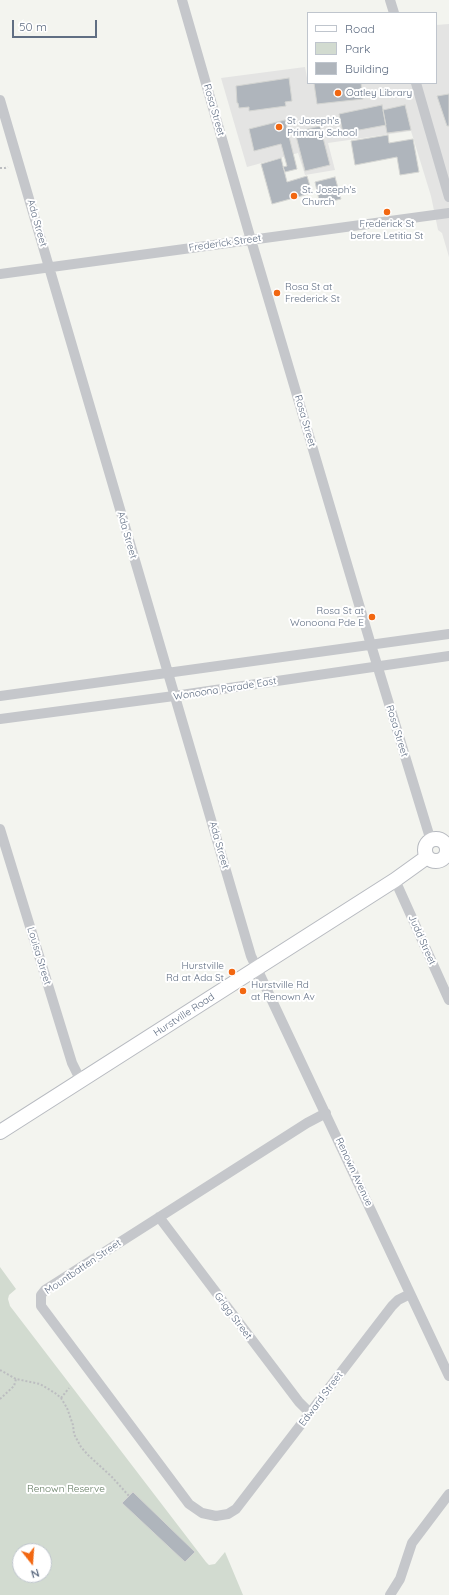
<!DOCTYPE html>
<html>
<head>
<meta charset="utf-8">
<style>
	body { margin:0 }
	#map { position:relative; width:449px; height:1595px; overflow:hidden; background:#f3f4ef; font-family:Quicksand,sans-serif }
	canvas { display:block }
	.legend { position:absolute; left:307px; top:12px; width:130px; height:72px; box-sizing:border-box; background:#fff; border:1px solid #bfc5cd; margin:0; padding:5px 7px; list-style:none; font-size:12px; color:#606e83 }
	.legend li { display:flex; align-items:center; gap:8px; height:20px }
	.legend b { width:20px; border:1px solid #bfc5cd }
	.north { position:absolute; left:12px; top:1543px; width:40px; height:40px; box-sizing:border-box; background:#fff; border:1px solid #bfc5cd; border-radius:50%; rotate:163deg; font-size:11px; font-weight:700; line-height:16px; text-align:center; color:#606e83 }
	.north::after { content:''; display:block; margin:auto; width:14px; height:18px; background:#f26711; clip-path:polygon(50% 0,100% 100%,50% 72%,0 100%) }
	.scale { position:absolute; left:12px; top:20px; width:85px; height:18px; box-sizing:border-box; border:2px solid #606e83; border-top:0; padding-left:5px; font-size:12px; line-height:14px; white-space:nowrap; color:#606e83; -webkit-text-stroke:3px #fff; paint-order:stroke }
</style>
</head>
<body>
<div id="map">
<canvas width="449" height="1595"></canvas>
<ul class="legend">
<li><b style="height:5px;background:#fff"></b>Road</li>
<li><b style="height:11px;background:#d2dbd0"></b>Park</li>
<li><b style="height:11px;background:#afb5bc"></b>Building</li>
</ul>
<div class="north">N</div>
<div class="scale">50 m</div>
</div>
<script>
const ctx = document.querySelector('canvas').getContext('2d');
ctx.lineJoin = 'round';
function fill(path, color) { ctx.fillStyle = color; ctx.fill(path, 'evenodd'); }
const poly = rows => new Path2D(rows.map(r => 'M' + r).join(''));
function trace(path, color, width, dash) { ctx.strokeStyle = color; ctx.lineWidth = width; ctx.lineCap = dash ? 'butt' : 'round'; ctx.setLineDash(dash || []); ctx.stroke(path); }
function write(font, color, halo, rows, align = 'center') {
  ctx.font = font + ' Quicksand,sans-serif'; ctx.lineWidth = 4; ctx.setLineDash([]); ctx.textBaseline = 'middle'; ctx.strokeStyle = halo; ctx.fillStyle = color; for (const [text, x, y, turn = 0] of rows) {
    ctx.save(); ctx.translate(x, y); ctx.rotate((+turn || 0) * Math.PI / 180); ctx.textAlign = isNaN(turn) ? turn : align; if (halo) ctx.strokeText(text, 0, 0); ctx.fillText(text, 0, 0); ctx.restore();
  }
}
fill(poly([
	[449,24,449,257,442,233,438,230,431,196,411,131,328,143,335,170,305,175,298,153,247,167,221,78,305,67,308,83,436,83,436,25]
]), '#e4e4e3');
fill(poly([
	[0,1267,16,1289,9,1295,8,1299,10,1306,206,1562,209,1565,215,1564,225,1552,243,1595,0,1595],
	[20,1551,44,1551,44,1575,20,1575]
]), '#d2dbd0');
const building = poly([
	[289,78,292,101,285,102,286,106,249,111,249,107,239,108,238,103,237,103,236,86,289,78],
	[314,83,361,83,363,99,317,104,314,83],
	[449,94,449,126,447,126,437,96,449,94],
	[382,105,386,125,343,133,339,114,382,105],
	[405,105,411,130,387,133,383,110,405,105],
	[285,120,297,169,285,172,283,167,287,166,281,144,254,151,249,129,285,120],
	[320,126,330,165,305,171,295,132,320,126],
	[388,135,389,143,413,139,419,172,400,175,397,157,355,165,351,141,388,135],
	[281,158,287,182,307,176,312,193,272,204,261,164,281,158],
	[335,177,341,199,320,204,315,182,335,177],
	[133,1492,195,1552,185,1562,122,1503,133,1492]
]);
fill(building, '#afb5bc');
trace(building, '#d4d5d2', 1);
const secondary = poly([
	'425 850a11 11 0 1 1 22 0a11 11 0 1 1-22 0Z',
	[0,1132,395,880,427,857]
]);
trace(secondary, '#b7bac0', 16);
trace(poly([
	[0,168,5,168,8,167],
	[0,1370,16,1379],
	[61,1398,69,1388],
	[0,1399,14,1386,16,1379,40,1384,55,1393,61,1398,67,1408,73,1425,74,1434,81,1447,88,1455,112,1477,129,1496]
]), '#bcbdc0', 2, [2, 2]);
trace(poly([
	[182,0,251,240,371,645,431,841],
	[390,0,394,13],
	[416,83,449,197],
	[0,100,251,956,449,1376],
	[0,274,449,213],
	[0,696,449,634],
	[0,719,174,696,449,656],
	[0,829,72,1063,81,1081],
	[395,880,449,1000],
	[326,1113,307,1123,45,1290,41,1295,41,1306,189,1504,202,1513,216,1516,228,1514,236,1509,392,1306,398,1300,410,1294],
	[159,1217,299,1402,310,1413],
	[390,1595,400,1579,412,1543,449,1494]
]), '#c5c7cb', 10);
trace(secondary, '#fff', 14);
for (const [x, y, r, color] of [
	[338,93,4,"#f26711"],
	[279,127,4,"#f26711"],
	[294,196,4,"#f26711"],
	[387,212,4,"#f26711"],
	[277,293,4,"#f26711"],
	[372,617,4,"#f26711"],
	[232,972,4,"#f26711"],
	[243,991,4,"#f26711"]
]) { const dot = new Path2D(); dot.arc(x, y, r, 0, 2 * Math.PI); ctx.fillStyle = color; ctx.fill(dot); trace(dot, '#fff', 1.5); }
write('10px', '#606e83', '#fff', [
	["Oatley Library",346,93],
	["St Joseph's",287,121],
	["Primary School",287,133],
	["St. Joseph's",302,190],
	["Church",302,202],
	["Frederick St",387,224,"center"],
	["before Letitia St",387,236,"center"],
	["Rosa St at",285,287],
	["Frederick St",285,299],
	["Rosa St at",364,611,"right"],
	["Wonoona Pde E",364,623,"right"],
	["Hurstville",224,966,"right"],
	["Rd at Ada St",224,978,"right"],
	["Hurstville Rd",251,985],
	["at Renown Av",251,997]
], 'left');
write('10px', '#606e83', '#fff', [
	["Rosa Street",214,110,74],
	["Ada Street",37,223,74],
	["Frederick Street",225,243,-8],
	["Rosa Street",305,421,74],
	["Ada Street",127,535,74],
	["Wonoona Parade East",225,689,-9],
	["Rosa Street",397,731,73],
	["Ada Street",219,845,74],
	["Judd Street",422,940,66],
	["Louisa Street",39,956,73],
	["Hurstville Road",184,1015,-33],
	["Renown Avenue",354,1172,65],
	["Mountbatten Street",83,1267,-34],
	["Grigg Street",233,1316,53],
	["Edward Street",321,1399,-53]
]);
write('10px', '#61795f', '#fff', [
	["Renown Reserve",66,1489]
]);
</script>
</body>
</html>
